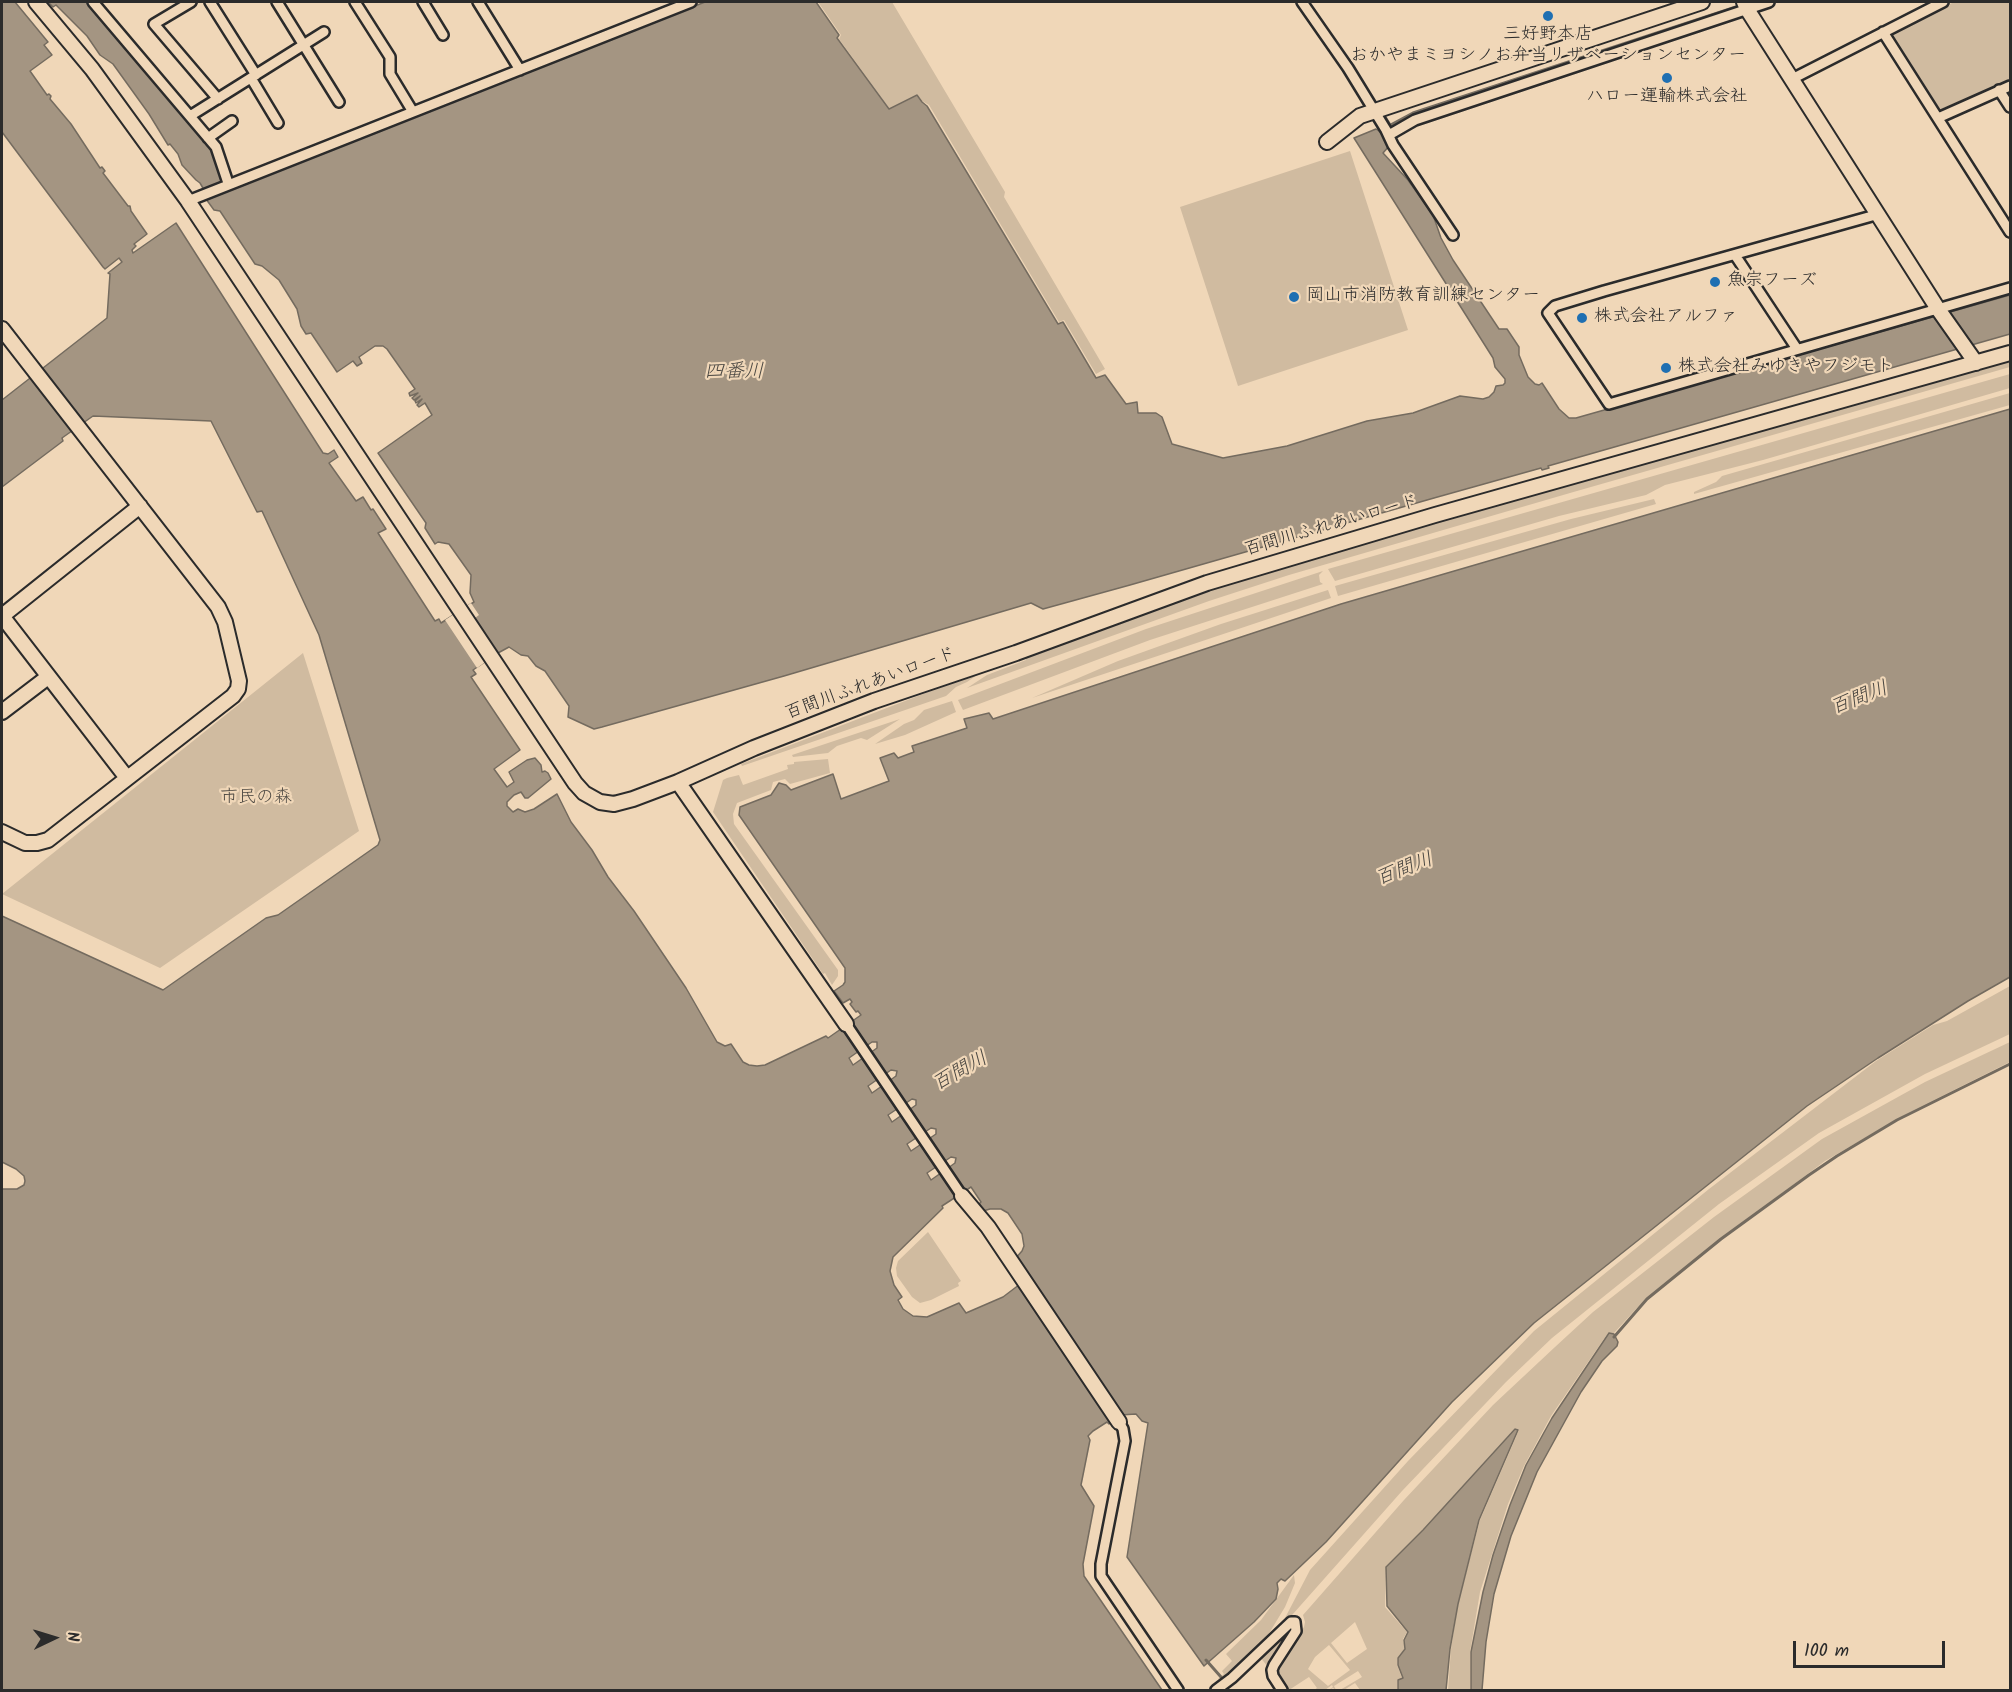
<!DOCTYPE html>
<html>
<head>
<meta charset="utf-8">
<style>
	body { margin:0 }
	#map { position:relative; width:2012px; height:1692px; overflow:hidden; background:#f0d7b8; font-family:Kalam,sans-serif }
	canvas { display:block }
	.frame { position:absolute; inset:0; border:3px solid #2b2b2b; pointer-events:none }
	.north { position:absolute; left:24px; top:1608px; width:60px; height:60px; -webkit-text-stroke:4px #f0d7b8; paint-order:stroke; rotate:86deg; font-size:16px; font-weight:700; line-height:24px; text-align:center; color:#2b2b2b }
	.north::after { content:''; display:block; margin:auto; width:21px; height:27px; background:#2b2b2b; clip-path:polygon(50% 0,100% 100%,50% 72%,0 100%) }
	.scale { position:absolute; left:1793px; top:1641px; width:152px; height:27px; box-sizing:border-box; border:3px solid #2b2b2b; border-top:0; padding-left:8px; font-size:18px; line-height:21px; white-space:nowrap; color:#2b2b2b; -webkit-text-stroke:4px #f0d7b8; paint-order:stroke }
</style>
</head>
<body>
<div id="map">
<canvas width="2012" height="1692"></canvas>
<div class="frame"></div>
<div class="north">N</div>
<div class="scale">100 m</div>
</div>
<script>
const ctx = document.querySelector('canvas').getContext('2d');
ctx.lineJoin = 'round';
function fill(path, color) { ctx.fillStyle = color; ctx.fill(path, 'evenodd'); }
const poly = rows => new Path2D(rows.map(r => 'M' + r).join(''));
function trace(path, color, width, dash) { ctx.strokeStyle = color; ctx.lineWidth = width; ctx.lineCap = dash ? 'butt' : 'round'; ctx.setLineDash(dash || []); ctx.stroke(path); }
function write(font, color, halo, rows, align = 'center') {
  ctx.font = font + ' Kalam,"Klee One",sans-serif'; ctx.lineWidth = 4.5; ctx.setLineDash([]); ctx.textBaseline = 'middle'; ctx.strokeStyle = halo; ctx.fillStyle = color; for (const [text, x, y, turn = 0] of rows) {
    ctx.save(); ctx.translate(x, y); ctx.rotate((+turn || 0) * Math.PI / 180); ctx.textAlign = isNaN(turn) ? turn : align; if (halo) ctx.strokeText(text, 0, 0); ctx.fillText(text, 0, 0); ctx.restore();
  }
}
fill(poly([
	[818,2,892,2,1005,192,1004,197,1105,369,1096,374,1064,320,1059,322,929,105,922,101,917,94,889,108,839,39,841,35],
	[1954,2,2010,2,2010,80,1941,109,1937,108,1893,38,1893,35,1894,32],
	[1350,151,1408,330,1238,386,1180,207],
	[2010,357,2010,367,1570,493,1289,575,1209,601,967,688,987,675,1026,660,1025,656,1253,571],
	[2010,374,2010,388,1763,460,1665,485,1646,495,1559,516,1335,581,1328,569],
	[2010,393,2010,405,1694,494,1694,492,1716,482,1722,476],
	[1654,499,1656,504,1338,596,1335,586,1571,519],
	[1323,571,1319,575,1320,582,1323,584,1150,640,963,710,958,700,1146,629],
	[1328,590,1331,598,1032,698,1118,661,1221,624],
	[303,653,359,831,160,968,2,894],
	[983,671,967,682,956,687,946,696,742,766,741,764],
	[952,701,956,712,905,735,875,744,904,724,914,720,924,710],
	[900,719,867,740,861,738,837,746,828,753,793,757,792,755],
	[828,759,830,773,790,784,785,779,773,782,771,790,737,803,733,814,734,824,838,970,838,976,832,985,825,973,823,974,713,812,723,780,727,778,739,775,743,785,788,769,787,765,794,764,794,762],
	[2010,986,2010,1034,1925,1074,1819,1133,1719,1204,1552,1338,1506,1382,1402,1491,1285,1623,1285,1618,1310,1570,1408,1461,1534,1331,1709,1189,1876,1061,1933,1025,1947,1021],
	[2010,1042,2010,1062,1908,1113,1825,1161,1705,1251,1636,1309,1614,1333,1608,1333,1551,1416,1524,1466,1508,1504,1480,1592,1470,1652,1470,1690,1448,1690,1451,1649,1458,1604,1480,1520,1519,1430,1515,1428,1422,1530,1386,1566,1385,1607,1407,1632,1403,1639,1405,1648,1397,1658,1397,1665,1402,1678,1397,1680,1397,1690,1360,1690,1355,1683,1344,1690,1340,1690,1362,1677,1358,1671,1334,1686,1336,1690,1333,1688,1329,1690,1333,1687,1332,1685,1325,1690,1314,1690,1317,1688,1309,1677,1289,1690,1285,1690,1275,1674,1275,1668,1304,1627,1305,1622,1303,1615,1404,1500,1493,1405,1555,1347,1593,1312,1714,1217,1822,1139,1925,1082],
	[1355,1622,1367,1649,1347,1663,1331,1643],
	[1329,1645,1350,1670,1328,1686,1308,1669,1315,1657],
	[928,1232,961,1281,958,1283,959,1286,931,1300,920,1303,912,1297,897,1276,896,1268,898,1261],
	[1294,1575,1295,1583,1285,1607,1265,1640,1220,1681,1218,1679,1224,1674,1222,1671,1232,1661,1226,1654,1261,1620],
	[1287,1632,1291,1636,1268,1667,1260,1657]
]), '#d0bba0');
const water = poly([
	[2,2,15,2,48,42,44,45,52,55,30,71,47,95,49,94,51,96,50,99,71,124,100,168,102,167,105,171,103,173,128,206,130,206,131,211,147,234,134,244,136,246,132,250,133,253,176,223,323,453,328,454,334,450,338,457,329,463,356,501,363,497,371,510,373,509,386,529,378,533,435,621,439,619,441,623,474,602,470,593,471,575,449,544,438,542,435,544,425,528,426,523,378,453,432,415,425,403,419,407,417,405,422,399,416,403,415,401,420,396,414,400,412,398,418,393,410,396,409,393,415,389,387,349,383,346,375,346,359,357,362,363,357,366,353,361,337,372,311,333,306,334,301,326,297,309,279,280,262,266,255,264,220,211,214,210,206,199,207,195,200,183,196,180,182,165,178,154,170,144,168,145,149,114,113,64,100,55,87,36,56,5,53,7,48,2,89,2,215,150,221,178,225,188,417,116,705,2,816,2,839,35,837,38,889,109,917,95,922,102,927,106,1058,324,1063,322,1096,378,1105,375,1126,404,1137,402,1138,413,1156,413,1162,417,1172,444,1223,458,1287,446,1367,421,1413,413,1460,396,1483,399,1489,397,1494,392,1496,386,1503,385,1505,383,1505,379,1495,367,1493,358,1354,138,1376,129,1382,133,1390,145,1383,153,1408,180,1433,215,1441,238,1453,260,1499,329,1507,329,1519,347,1519,355,1528,377,1535,384,1539,385,1542,383,1559,409,1569,418,1576,418,2010,295,2010,334,1548,466,1549,468,1542,470,1541,468,1434,498,1130,585,1043,609,1031,603,784,676,602,727,594,729,568,717,569,706,545,671,536,666,528,656,521,655,509,647,498,653,473,670,476,674,471,677,520,750,494,769,507,787,514,782,509,772,527,760,535,758,541,765,542,772,545,771,548,773,551,779,528,798,525,798,521,792,514,795,507,802,507,806,513,812,518,809,525,812,534,809,557,794,571,822,592,850,608,877,634,911,686,988,717,1042,725,1046,731,1044,743,1062,749,1065,757,1066,765,1065,826,1036,828,1038,861,1015,858,1011,856,1012,850,1004,852,1002,850,999,843,1003,834,991,843,985,845,982,845,968,739,815,740,807,771,795,779,783,786,785,791,790,833,774,841,799,889,781,880,758,894,753,898,758,914,752,912,746,967,728,964,719,989,713,993,719,1341,604,2010,409,2010,977,1968,1001,1878,1058,1807,1106,1534,1323,1452,1402,1326,1542,1285,1581,1281,1579,1277,1583,1278,1589,1276,1599,1254,1622,1204,1666,1127,1557,1148,1423,1142,1421,1136,1414,1120,1415,1109,1424,1107,1422,1093,1431,1088,1436,1090,1440,1081,1485,1094,1506,1083,1564,1084,1576,1162,1690,2,1690,2,1189,17,1189,24,1185,25,1181,24,1176,16,1169,2,1162,2,916,163,990,266,918,278,915,378,845,380,840,319,635,262,511,257,512,211,421,93,416,62,438,63,441,2,487,2,400,107,318,110,274,108,273,122,262,119,258,105,269,103,267,2,132,2,2],
	[872,1042,877,1042,877,1048,853,1065,849,1058,872,1042],
	[891,1070,897,1071,896,1076,872,1093,868,1086,891,1070],
	[912,1099,916,1100,916,1105,892,1122,888,1115,912,1099],
	[931,1128,936,1129,936,1134,911,1151,907,1144,931,1128],
	[951,1157,956,1158,955,1163,931,1180,927,1173,951,1157],
	[971,1187,981,1202,979,1204,983,1211,990,1209,1001,1209,1008,1213,1022,1234,1024,1246,1022,1251,1015,1259,1028,1278,1003,1297,966,1313,959,1303,927,1317,913,1316,903,1309,898,1300,902,1297,894,1285,890,1271,893,1257,943,1208,942,1206,971,1187],
	[1609,1333,1614,1334,1618,1342,1617,1346,1602,1361,1581,1392,1537,1472,1511,1536,1494,1594,1486,1642,1482,1690,1471,1690,1471,1652,1483,1592,1493,1555,1510,1505,1526,1465,1552,1418,1609,1333],
	[1515,1429,1518,1430,1479,1520,1458,1604,1450,1649,1446,1690,1398,1690,1398,1680,1403,1678,1398,1665,1398,1658,1405,1649,1404,1640,1408,1632,1387,1606,1386,1567,1423,1530,1515,1429]
]);
fill(water, '#a49582');
trace(water, '#746b5f', 1.5);
fill(poly([
	[471,603,479,615,475,618,498,653,477,668,445,620]
]), '#f0d7b8');
trace(poly([
	[1308,2,1336,43],
	[1362,83,1376,104],
	[1385,117,1390,125],
	[1385,128,1413,113,1742,5],
	[1614,1337,1647,1299,1721,1239,1809,1175,1837,1156,1897,1120,2010,1064],
	[1206,1660,1221,1677]
]), '#746b5f', 3);
const street = poly([
	[93,2,216,147,228,183],
	[191,2,154,24,218,99],
	[210,2,256,75],
	[277,2,339,102],
	[355,2,390,57,390,74,413,112],
	[423,2,443,35],
	[478,2,520,70],
	[1302,2,1348,68,1386,130,1393,145,1453,235],
	[1883,32,2010,232],
	[251,78,278,123],
	[1792,79,1943,2],
	[1999,90,2010,107],
	[190,116,324,32],
	[1938,118,2010,86],
	[1389,135,1415,120,1769,2],
	[208,138,232,121],
	[188,201,691,2],
	[1879,214,1604,291,1555,306,1548,313,1609,404,2010,288],
	[1735,255,1797,349],
	[846,1024,962,1196],
	[1119,1422,1123,1429,1125,1441,1101,1564,1101,1576,1178,1690],
	[1216,1690,1232,1678,1291,1622,1295,1622,1296,1631,1274,1665,1272,1670,1273,1676,1282,1690]
]);
const secondary = poly([
	[36,2,92,69,188,201,575,783,584,793,600,802,614,804,633,799,678,782,754,748,874,701,1016,653,1207,583,1435,515,2010,353],
	[1744,2,1747,9,1938,309,1976,363],
	[1327,142,1360,116,1702,2],
	[2,329,218,607,225,622,239,681,238,689,233,696,48,840,37,843,25,843,2,832],
	[2,616,127,778],
	[2,616,140,506],
	[2,712,48,677],
	[678,782,846,1024],
	[962,1196,988,1227,1119,1422]
]);
trace(street, '#2b2b2b', 14);
trace(secondary, '#2b2b2b', 18);
trace(street, '#f0d7b8', 9);
trace(secondary, '#f0d7b8', 14);
for (const [x, y, r, color] of [
	[1548,16,6,"#1f6fb2"],
	[1667,78,6,"#1f6fb2"],
	[1715,282,6,"#1f6fb2"],
	[1294,297,6,"#1f6fb2"],
	[1582,318,6,"#1f6fb2"],
	[1666,368,6,"#1f6fb2"]
]) { const dot = new Path2D(); dot.arc(x, y, r, 0, 2 * Math.PI); ctx.fillStyle = color; ctx.fill(dot); trace(dot, '#f0d7b8', 2); }
write('18px', '#2b2b2b', '#f0d7b8', [
	["三好野本店",1548,36,"center"],
	["おかやまミヨシノお弁当リザベーションセンター",1548,57,"center"],
	["ハロー運輸株式会社",1667,98,"center"],
	["魚宗フーズ",1727,282],
	["岡山市消防教育訓練センター",1306,297],
	["株式会社アルファ",1594,318],
	["株式会社みゆきやフジモト",1678,368]
], 'left');
write('18px', '#2b2b2b', '#f0d7b8', [
	["百間川ふれあいロード",1332,527,-16],
	["百間川ふれあいロード",871,685,-20]
]);
write('18px', '#4c4842', '#f0d7b8', [
	["市民の森",256,799]
]);
write('italic 20px', '#494641', '#f0d7b8', [
	["四番川",734,374],
	["百間川",1860,700,-21],
	["百間川",1405,871,-21],
	["百間川",961,1073,-29]
]);
</script>
</body>
</html>
